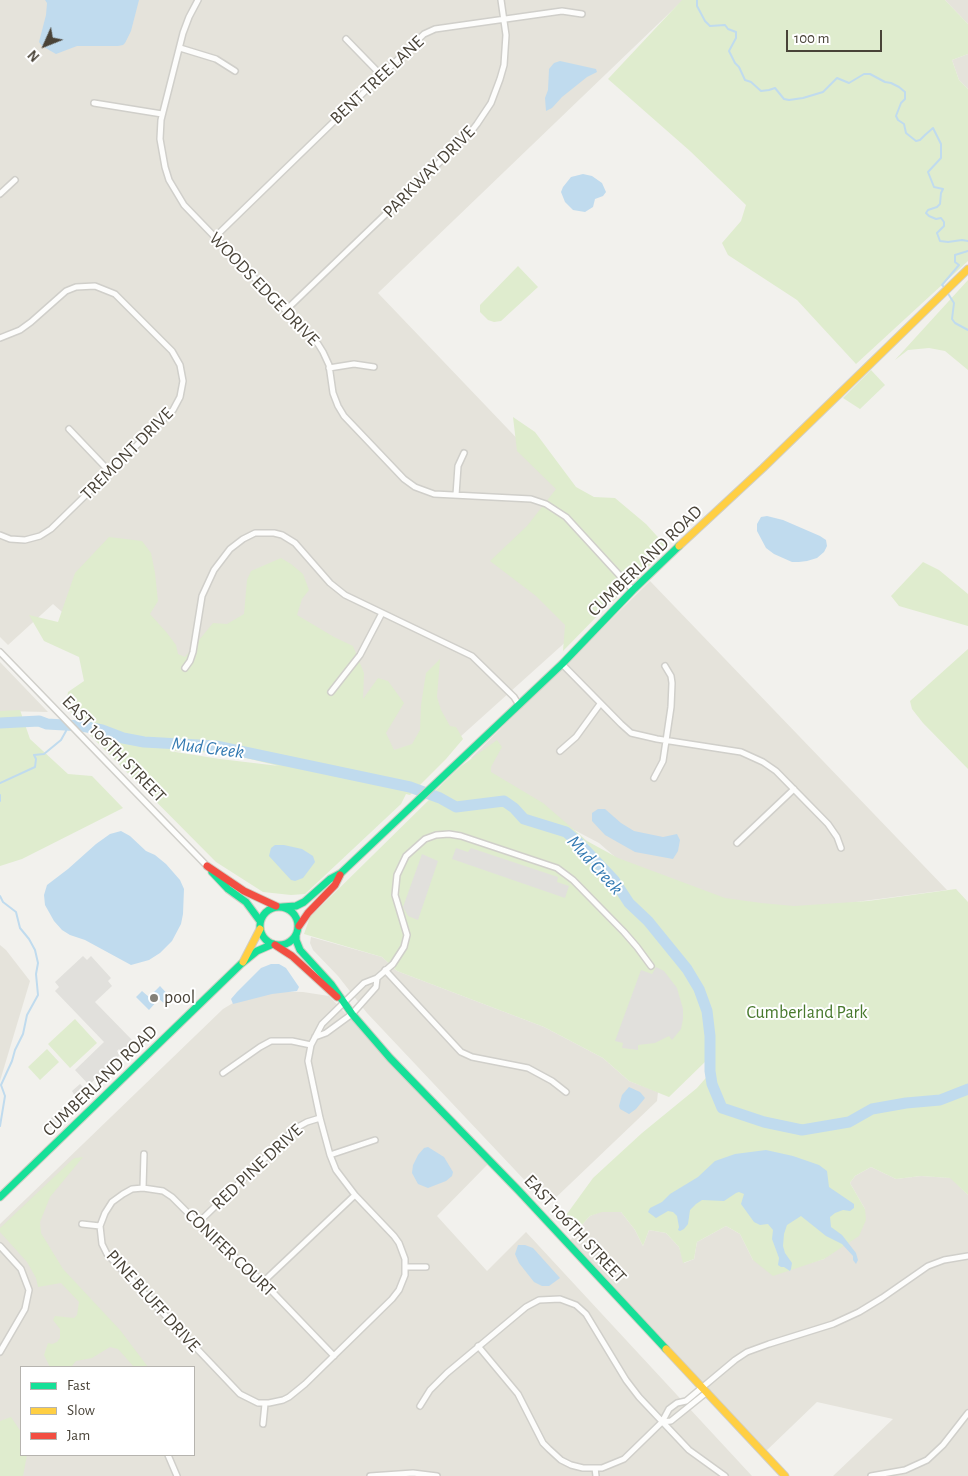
<!DOCTYPE html>
<html>
<head>
<meta charset="utf-8">
<style>
	body { margin:0 }
	#map { position:relative; width:968px; height:1476px; overflow:hidden; background:#f2f1ed; font-family:"Alegreya Sans",sans-serif }
	canvas { display:block }
	.legend { position:absolute; left:20px; top:1366px; width:175px; height:90px; box-sizing:border-box; background:#fff; border:1px solid #b6b4af; margin:0; padding:6px 9px; list-style:none; font-size:15px; color:#494338 }
	.legend li { display:flex; align-items:center; gap:10px; height:25px }
	.legend b { width:25px; border:1px solid #b6b4af }
	.north { position:absolute; left:20px; top:20px; width:50px; height:50px; -webkit-text-stroke:4px #fff; paint-order:stroke; rotate:226deg; font-size:14px; font-weight:700; line-height:20px; text-align:center; color:#494338 }
	.north::after { content:''; display:block; margin:auto; width:18px; height:22px; background:#494338; clip-path:polygon(50% 0,100% 100%,50% 72%,0 100%) }
	.scale { position:absolute; left:786px; top:30px; width:96px; height:22px; box-sizing:border-box; border:2px solid #494338; border-top:0; padding-left:6px; font-size:15px; line-height:18px; white-space:nowrap; color:#494338; -webkit-text-stroke:4px #fff; paint-order:stroke }
</style>
</head>
<body>
<div id="map">
<canvas width="968" height="1476"></canvas>
<ul class="legend">
<li><b style="height:6px;background:#16e098"></b>Fast</li>
<li><b style="height:6px;background:#ffcf43"></b>Slow</li>
<li><b style="height:6px;background:#f24e42"></b>Jam</li>
</ul>
<div class="north">N</div>
<div class="scale">100 m</div>
</div>
<script>
const ctx = document.querySelector('canvas').getContext('2d');
ctx.lineJoin = 'round';
function fill(path, color) { ctx.fillStyle = color; ctx.fill(path, 'evenodd'); }
const poly = rows => new Path2D(rows.map(r => 'M' + r).join(''));
function trace(path, color, width, dash) { ctx.strokeStyle = color; ctx.lineWidth = width; ctx.lineCap = dash ? 'butt' : 'round'; ctx.setLineDash(dash || []); ctx.stroke(path); }
function write(font, color, halo, rows, align = 'center') {
  ctx.font = font + ' "Alegreya Sans",sans-serif'; ctx.lineWidth = 4; ctx.setLineDash([]); ctx.textBaseline = 'middle'; ctx.strokeStyle = halo; ctx.fillStyle = color; for (const [text, x, y, turn = 0] of rows) {
    ctx.save(); ctx.translate(x, y); ctx.rotate((+turn || 0) * Math.PI / 180); ctx.textAlign = isNaN(turn) ? turn : align; if (halo) ctx.strokeText(text, 0, 0); ctx.fillText(text, 0, 0); ctx.restore();
  }
}
fill(poly([
	[0,0,683,0,378,293,637,564,570,638,420,773,86,633,53,604,8,645,0,637],
	[945,0,968,0,968,24],
	[968,54,968,89,959,80,952,60],
	[650,581,947,890,689,924,651,888,599,843,559,822,487,774,471,758],
	[0,662,48,712,0,711],
	[311,937,382,957,397,971,544,1027,603,1058,629,1081,658,1092,657,1101,548,1205,367,1013,338,976,313,950,310,943],
	[0,945,6,950,30,981,0,1081],
	[253,991,303,992,329,996,488,1164,437,1216,487,1271,526,1232,752,1476,0,1476,0,1224,223,1009],
	[21,1367,194,1367,194,1455,21,1455],
	[871,1167,896,1179,921,1176,951,1178,968,1195,968,1476,833,1476,893,1419,817,1402,765,1452,569,1242,580,1227,590,1216,602,1211,621,1212,635,1230,643,1246,649,1230,666,1233,679,1247,684,1263,694,1259,697,1242,726,1226,740,1234,753,1260,810,1263,824,1259,865,1209,850,1183,855,1176]
]), '#e5e3db');
fill(poly([
	[682,0,945,0,968,24,968,54,952,60,959,80,968,89,968,261,856,364,797,300,728,255,722,243,741,221,746,205,690,151,608,79],
	[518,266,538,287,501,321,494,322,488,320,480,312,480,305],
	[968,280,968,370,945,351,929,348,908,350,895,360],
	[871,370,885,385,860,409,843,398],
	[513,417,535,432,576,487,594,497,615,498,646,524,666,546,642,575,605,608,563,651,565,625,536,596,490,561,527,526,556,489,517,451],
	[109,537,142,541,151,553,155,573,158,601,150,614,167,633,176,645,178,654,185,657,213,623,227,624,244,614,247,580,251,571,281,558,291,564,303,574,309,590,302,599,297,615,334,637,353,646,364,673,363,699,378,678,388,681,404,703,386,733,394,750,412,744,420,730,421,705,426,673,440,659,437,697,441,710,450,726,456,727,463,739,446,759,410,795,406,794,401,804,305,894,291,895,263,892,216,862,90,735,96,736,69,710,67,699,68,692,84,681,79,657,44,641,29,615,58,622,75,573],
	[169,751,225,753,279,766,220,759],
	[923,562,939,570,968,594,968,626,899,606,891,596],
	[968,649,968,769,923,723,912,709,910,701],
	[20,710,30,739,68,774,92,776,123,808,22,859,0,866,0,711],
	[497,740,502,747,491,767,491,772,543,803,587,841,618,858,725,898,761,903,794,906,868,901,956,889,968,902,968,1195,950,1178,921,1176,896,1179,871,1167,855,1176,850,1183,865,1209,866,1220,859,1236,824,1259,773,1276,753,1260,740,1234,726,1226,697,1242,694,1259,683,1263,679,1247,666,1233,649,1230,643,1246,635,1230,621,1212,602,1212,590,1216,580,1227,564,1218,593,1178,642,1133,697,1088,712,1071,707,1060,669,1097,629,1081,603,1058,544,1027,397,971,382,957,304,934,310,917,435,794,433,793,460,767],
	[75,1019,97,1043,70,1068,48,1044],
	[47,1049,59,1062,40,1080,28,1067],
	[83,1157,50,1197,40,1222,41,1233,63,1269,120,1330,148,1367,134,1367,118,1349,110,1347,92,1358,76,1361,71,1367,50,1367,44,1355,48,1343,52,1344,57,1342,60,1338,60,1329,53,1320,55,1316,74,1318,77,1315,79,1302,61,1283,38,1287,36,1278,27,1262,0,1232,0,1228,73,1159,75,1158],
	[11,1417,21,1432,21,1455,27,1455,23,1476,0,1476,0,1421]
]), '#dfecce');
fill(poly([
	[456,848,468,852,471,848,558,877,557,882,569,886,565,898,452,859],
	[422,854,438,861,418,920,408,916,403,907],
	[83,956,87,960,91,956,111,978,108,981,112,986,95,1002,133,1041,122,1052,119,1049,117,1051,120,1055,89,1085,75,1070,104,1042,55,991,59,987,55,982],
	[656,967,664,971,677,988,683,1009,683,1019,681,1029,672,1040,669,1036,655,1043,638,1045,638,1050,622,1048,623,1043,615,1041,641,970,652,974],
	[80,1084,88,1092,51,1128,46,1123,75,1096,72,1091]
]), '#e1e0dc');
fill(poly([
	[45,0,139,0,131,31,125,43,123,45,118,46,77,46,56,54,42,46,39,42,46,15,47,3],
	[560,61,596,69,597,72,587,77,562,97,552,108,546,111,545,98,548,90,549,69,554,63],
	[583,174,592,176,602,183,606,192,603,196,595,199,593,207,585,212,573,210,565,202,561,192,563,187,571,177],
	[767,516,783,520,820,536,826,540,827,546,824,552,817,558,807,561,799,562,792,562,774,554,766,548,757,531,757,524,761,517],
	[598,809,605,809,621,823,634,831,663,837,677,834,680,840,678,851,673,859,635,852,605,835,592,821,592,813],
	[121,831,130,836,146,851,155,855,166,864,180,880,184,889,183,914,181,924,172,941,160,953,149,960,131,965,85,940,70,935,62,930,54,921,45,905,44,895,47,885,68,869,96,844,110,834],
	[275,845,284,845,302,849,313,856,315,862,303,878,295,881,291,880,269,856,271,848],
	[271,964,279,964,286,968,299,987,297,991,272,994,233,1004,231,999,237,992,261,968],
	[160,986,172,999,166,1005,159,999,149,1010,136,997,142,991,149,997],
	[629,1087,640,1092,645,1098,636,1109,629,1114,620,1109,619,1106,622,1095],
	[428,1147,444,1157,453,1172,452,1176,446,1181,428,1188,418,1184,412,1173,413,1165,418,1155,424,1148],
	[766,1150,793,1156,819,1165,827,1171,829,1187,854,1204,854,1208,850,1211,843,1210,835,1213,830,1217,831,1227,842,1235,856,1253,858,1260,856,1264,853,1260,853,1256,842,1244,826,1236,801,1216,787,1225,784,1234,783,1246,785,1253,792,1263,791,1269,790,1271,784,1267,781,1267,778,1265,779,1258,772,1239,773,1230,768,1224,760,1225,754,1222,741,1204,744,1194,739,1192,736,1193,724,1201,702,1200,696,1204,690,1210,688,1224,684,1229,680,1231,678,1230,679,1227,677,1216,673,1212,668,1211,656,1218,648,1212,650,1208,662,1202,670,1194,698,1177,715,1161,735,1154],
	[518,1245,525,1245,533,1248,560,1278,549,1286,542,1286,534,1282,519,1263,515,1254]
]), '#c0dbee');
trace(poly([
	[697,0,697,6,705,21,710,26,725,25,728,29,736,32,736,38,729,51,735,63,739,67,745,80,751,82,761,91,769,90,775,88,784,99,789,100,803,98,823,92,837,78,849,83,864,74,870,74,885,82,891,83,899,87,905,92,905,99,901,103,896,116,898,120,904,124,906,133,916,141,920,140,925,135,933,128,941,144,941,158,928,172,934,187,943,189,941,193,940,204,937,207,928,210,926,213,929,216,936,219,941,218,944,222,944,226,937,233,940,241,948,242,962,240,968,241],
	[945,288,942,285,959,265,955,262,955,255,968,251],
	[947,292,954,303,952,319,955,323,968,330],
	[0,783,35,767,36,759,34,755,44,754,61,740,66,731,66,726],
	[0,795,0,801],
	[0,896,3,902,16,912,20,928,29,939,35,950,38,963,36,974,38,995,27,1015,23,1034,15,1050,12,1061,1,1085,5,1096,0,1126]
]), '#c0dbee', 2);
trace(poly([
	[0,723,39,721,47,724,82,726,102,730,123,738,144,742,216,746,410,787,440,798,456,807,504,801,514,808,524,819,566,832,578,842,614,880,629,903,648,921,687,969,699,989,707,1011,710,1036,710,1071,712,1084,722,1108,764,1122,802,1130,849,1122,872,1109,906,1103,940,1100,968,1089]
]), '#c0dbee', 11);
const street = poly([
	[198,0,189,17,183,33,161,120,160,139,165,167,169,180,184,205,318,344,323,352,329,365,333,393,338,406,344,416,404,479,415,487,434,494,531,499,546,504,566,517,633,590],
	[346,39,381,75],
	[180,48,216,59,235,71],
	[94,103,162,114],
	[0,194,15,180],
	[215,237,424,34,435,29,562,11,582,14],
	[286,310,470,133,477,124,491,103,500,79,504,65,506,35,501,0],
	[0,338,20,330,31,322,66,291,76,287,95,286,115,294,172,351,180,365,183,381,180,397,173,410,51,529,40,536,25,540,10,539,0,535],
	[329,368,354,364,374,367],
	[69,429,110,472],
	[456,495,458,466,464,453],
	[0,652,207,866],
	[562,664,621,724,631,733,657,739,741,752,763,762,776,771,828,824,837,837,841,848],
	[185,668,190,661,193,652,202,596,214,570,230,549,243,539,255,533,274,533,282,535,295,543,330,583,345,595,472,656,514,697,519,705],
	[331,692,360,655,382,613],
	[560,751,576,737,600,704],
	[654,778,663,761,671,707,672,683,671,676,665,666],
	[737,843,794,789],
	[385,970,461,1052,472,1057,528,1068,552,1081,566,1092],
	[315,1037,326,1033,352,1014,376,987,377,978],
	[223,1073,260,1047,271,1041,292,1041,311,1045],
	[144,1154,143,1188,163,1191,172,1197,205,1230,263,1282,334,1356],
	[330,1155,375,1140],
	[143,1188,132,1189,123,1194,112,1202,105,1213,100,1226,102,1244,107,1254,240,1394,258,1403,269,1403,283,1400,289,1397,305,1384,392,1299,399,1290,405,1275,405,1259,399,1243,394,1236,355,1195,336,1170,330,1155,320,1118,308,1061,311,1045,322,1024,364,983,377,978,393,964,404,947,407,935,395,895,397,875,406,856,425,839,436,835,449,834,461,836,557,868,573,880,624,932,637,947,651,966],
	[198,1223,296,1128,307,1122,320,1118],
	[82,1224,100,1226],
	[0,1246,21,1269,29,1290,25,1309,0,1352],
	[406,1267,426,1267],
	[263,1282,355,1195],
	[478,1346,518,1394,543,1443,549,1449,561,1460,571,1465,583,1468,602,1468,624,1459,662,1422,669,1409,677,1403,686,1401,735,1360,747,1352,769,1344,833,1324,859,1312,882,1298,928,1266,944,1260,968,1256],
	[420,1406,430,1390,447,1373,526,1307,539,1300,560,1299,576,1305,586,1314,626,1380,639,1397,689,1450,725,1476],
	[662,1422,671,1421,707,1392],
	[263,1424,265,1404],
	[168,1455,177,1476],
	[595,1468,596,1476],
	[370,1476,413,1473,437,1476],
	[871,1476,905,1470,927,1460,943,1445,968,1413]
]);
const fast = poly([
	[212,872,228,889,246,902,260,921],
	'260 926a19 19 0 1 1 38 0a19 19 0 1 1-38 0Z',
	[282,907,296,906,304,902,330,879,341,873,562,664,633,590,679,546],
	[296,935,296,940,300,950,331,984,352,1014,390,1058,519,1191,666,1349],
	[0,1197,241,964,257,951,273,944]
]);
const slow = poly([
	[679,546,763,468,968,269],
	[243,962,260,929],
	[666,1349,785,1476]
]);
const jam = poly([
	[207,866,244,891,276,906],
	[299,926,308,913,335,885,340,875],
	[275,945,292,956,337,997]
]);
trace(street, '#d0cfca', 8);
trace(fast, '#d1cec4', 9);
trace(slow, '#d1cec4', 9);
trace(jam, '#d1cec4', 9);
trace(street, '#fdfdfc', 5);
trace(fast, '#16e098', 7);
trace(slow, '#ffcf43', 7);
trace(jam, '#f24e42', 7);
for (const [x, y, r, color] of [
	[154,998,5,"#848077"]
]) { const dot = new Path2D(); dot.arc(x, y, r, 0, 2 * Math.PI); ctx.fillStyle = color; ctx.fill(dot); trace(dot, '#fff', 2); }
write('18px', '#494338', '#fff', [
	["BENT TREE LANE",377,80,-43],
	["PARKWAY DRIVE",429,172,-45],
	["WOODS EDGE DRIVE",264,289,46],
	["TREMONT DRIVE",127,454,-45],
	["CUMBERLAND ROAD",645,561,-44],
	["EAST 106TH STREET",114,749,46],
	["CUMBERLAND ROAD",100,1081,-44],
	["RED PINE DRIVE",257,1167,-43],
	["EAST 106TH STREET",575,1229,47],
	["CONIFER COURT",230,1253,44],
	["PINE BLUFF DRIVE",153,1301,48]
]);
write('18px', '#494338', '#fff', [
	["pool",164,998]
], 'left');
write('18px', '#48792d', '#fff', [
	["Cumberland Park",807,1013]
]);
write('italic 19px', '#347ab2', '#fff', [
	["Mud Creek",208,748,7],
	["Mud Creek",595,865,48]
]);
</script>
</body>
</html>
